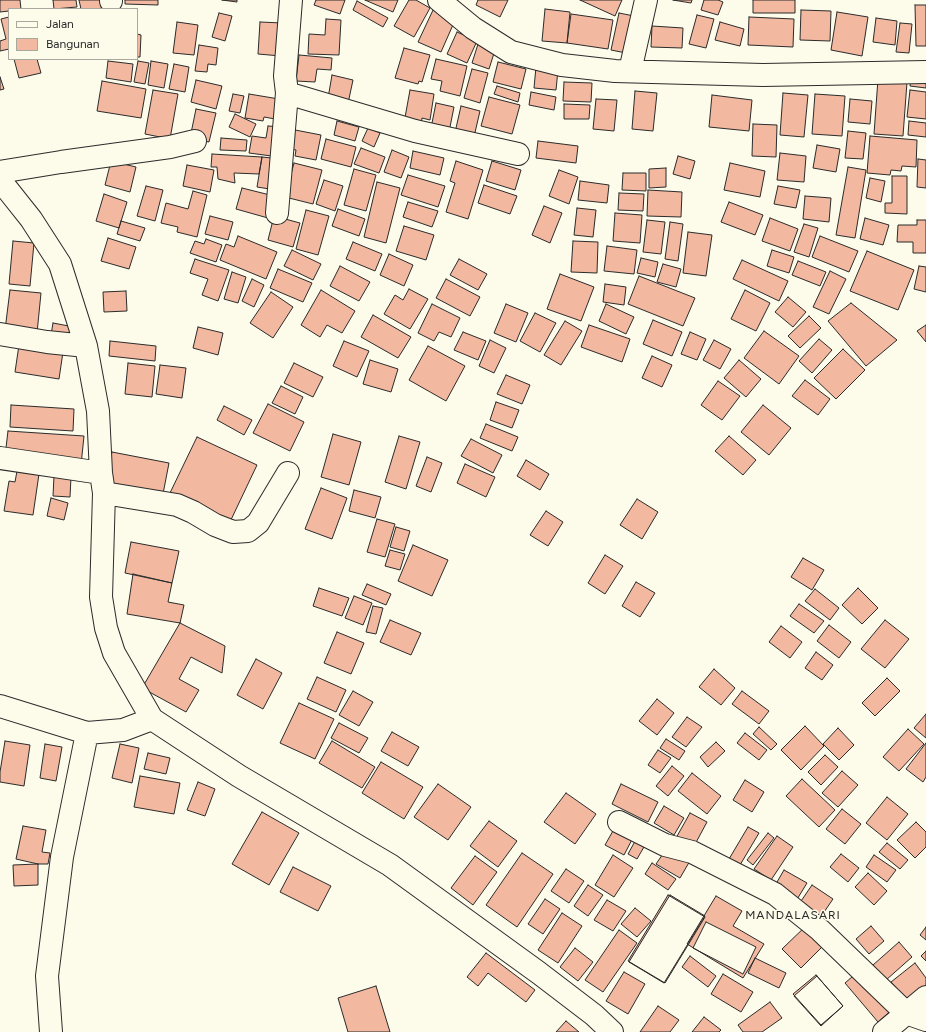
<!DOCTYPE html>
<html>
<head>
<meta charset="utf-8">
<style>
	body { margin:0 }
	#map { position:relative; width:926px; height:1032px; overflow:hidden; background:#fdfbea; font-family:Figtree,sans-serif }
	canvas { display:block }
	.legend { position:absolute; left:8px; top:8px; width:130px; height:52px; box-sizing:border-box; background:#fdfbea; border:1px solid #a9a89e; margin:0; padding:5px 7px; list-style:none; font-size:12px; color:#2b2b2b }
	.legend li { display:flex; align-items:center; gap:8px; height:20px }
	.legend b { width:20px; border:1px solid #a9a89e }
</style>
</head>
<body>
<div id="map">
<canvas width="926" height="1032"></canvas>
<ul class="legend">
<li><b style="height:5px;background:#fdfbea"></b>Jalan</li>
<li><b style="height:11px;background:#f2b8a0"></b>Bangunan</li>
</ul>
</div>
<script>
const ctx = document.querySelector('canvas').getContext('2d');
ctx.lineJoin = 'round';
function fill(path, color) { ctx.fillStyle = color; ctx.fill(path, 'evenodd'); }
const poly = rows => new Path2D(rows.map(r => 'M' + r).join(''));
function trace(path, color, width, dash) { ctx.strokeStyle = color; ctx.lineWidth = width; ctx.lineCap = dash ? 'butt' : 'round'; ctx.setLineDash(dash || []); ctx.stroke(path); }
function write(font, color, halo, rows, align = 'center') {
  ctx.font = font + ' Figtree,sans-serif'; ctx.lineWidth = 3; ctx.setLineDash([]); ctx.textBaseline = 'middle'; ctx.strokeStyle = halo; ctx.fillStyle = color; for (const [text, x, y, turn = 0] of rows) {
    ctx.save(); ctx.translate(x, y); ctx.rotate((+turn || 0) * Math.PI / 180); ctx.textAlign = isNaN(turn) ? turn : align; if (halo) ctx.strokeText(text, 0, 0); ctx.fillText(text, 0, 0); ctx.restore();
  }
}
const building = poly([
	[0,0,20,0,21,9,9,9,9,11,0,12,0,0],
	[53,0,76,0,77,7,54,9,53,0],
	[79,0,108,0,109,7,96,9,81,9,79,0],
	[125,0,158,0,158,5,125,4,125,0],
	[222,0,237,0,237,2,222,0],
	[316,0,345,0,340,14,314,5,316,0],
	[365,0,398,0,393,12,365,0],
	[409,0,416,0,430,8,414,37,394,26,409,0],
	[478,0,508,0,500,17,476,5,478,0],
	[580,0,622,0,615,16,580,0],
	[673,0,692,0,691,3,673,0],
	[704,0,718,0,723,2,718,15,701,10,704,0],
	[753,0,795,0,795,13,753,13,753,0],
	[357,1,388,18,383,27,353,10,357,1],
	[915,5,926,5,926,46,916,46,915,5],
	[434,8,456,18,441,52,418,42,434,8],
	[545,9,570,12,567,43,542,41,545,9],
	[801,10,831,11,830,41,800,40,801,10],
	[837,12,868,17,862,56,831,50,837,12],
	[219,13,232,16,225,41,212,37,219,13],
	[619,13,639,17,631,54,611,50,619,13],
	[571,14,613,20,608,49,567,43,571,14],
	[697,15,714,19,706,48,689,44,697,15],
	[9,17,9,49,0,51,0,41,6,39,1,19,9,17],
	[749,17,794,19,793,47,748,45,749,17],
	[876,18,897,21,895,45,873,42,876,18],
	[326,19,341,20,339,55,308,54,309,34,325,35,326,19],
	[177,22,198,25,194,55,173,53,177,22],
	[260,22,282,23,281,56,258,54,260,22],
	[720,22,744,29,740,46,715,40,720,22],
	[900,23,912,24,909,53,896,52,900,23],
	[652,26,683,28,682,48,651,47,652,26],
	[457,32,477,41,467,63,447,54,457,32],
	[137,34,141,35,140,57,137,57,137,34],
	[479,41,496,47,489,69,472,63,479,41],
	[199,45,218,48,216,65,208,64,207,72,195,71,199,45],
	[404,48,430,55,422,82,419,81,418,84,395,78,404,48],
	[299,55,332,58,331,70,317,69,315,82,296,81,299,55],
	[14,59,37,59,41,73,19,78,14,59],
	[436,59,467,66,460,96,440,91,442,81,431,79,436,59],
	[108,61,133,64,131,82,106,78,108,61],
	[138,61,149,63,145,84,134,82,138,61],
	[151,61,168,64,164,88,148,85,151,61],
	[498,62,526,69,521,89,493,82,498,62],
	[174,64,189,67,185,92,169,89,174,64],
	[536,67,558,70,556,90,534,88,536,67],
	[472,69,488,73,480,103,464,98,472,69],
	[911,74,926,76,926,88,910,86,911,74],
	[332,75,353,80,347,108,327,104,332,75],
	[0,77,4,89,0,90,0,77],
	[878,79,907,82,903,136,874,134,878,79],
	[196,80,222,86,216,109,191,102,196,80],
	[102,81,146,89,141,118,97,111,102,81],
	[564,82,592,83,591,102,563,101,564,82],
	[497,86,520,93,518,102,494,94,497,86],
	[153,90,178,94,170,139,145,134,153,90],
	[410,90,434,94,430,120,422,118,421,127,404,123,410,90],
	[910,90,926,92,926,119,907,117,910,90],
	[635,91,657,93,653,131,632,129,635,91],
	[531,92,556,97,554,110,529,105,531,92],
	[783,93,808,95,804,137,780,135,783,93],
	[233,94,244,96,240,113,229,111,233,94],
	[249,94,285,100,281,120,264,117,263,121,245,118,249,94],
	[815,94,845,96,842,136,812,134,815,94],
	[712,95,752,100,749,131,709,127,712,95],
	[489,97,520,105,512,134,481,126,489,97],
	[596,99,617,100,614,131,593,129,596,99],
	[850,99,872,101,870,124,848,122,850,99],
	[436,103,454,107,448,137,430,133,436,103],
	[564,104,590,105,589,119,564,119,564,104],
	[461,106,480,111,473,141,454,137,461,106],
	[196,109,216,113,209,142,190,138,196,109],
	[235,114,256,124,250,137,229,127,235,114],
	[337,121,359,127,355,141,334,135,337,121],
	[909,121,926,123,926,137,908,135,909,121],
	[753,124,777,125,776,157,752,156,753,124],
	[268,126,283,127,279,157,249,153,252,136,266,138,268,126],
	[368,128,380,133,374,147,362,141,368,128],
	[290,129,321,135,316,160,295,156,296,150,286,148,290,129],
	[848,131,866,133,863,159,845,158,848,131],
	[870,136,917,140,916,167,902,166,901,171,891,170,890,175,867,173,870,136],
	[221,138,247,140,246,151,220,150,221,138],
	[326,139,356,147,351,167,321,159,326,139],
	[538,141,578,146,576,163,536,158,538,141],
	[817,145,840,149,836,172,813,168,817,145],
	[361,148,385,157,379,173,354,164,361,148],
	[392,150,409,157,401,178,384,172,392,150],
	[413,151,444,158,440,175,410,168,413,151],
	[780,153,806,156,804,182,777,180,780,153],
	[212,154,262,157,259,174,234,173,235,183,218,179,217,167,211,167,212,154],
	[678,156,695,161,690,179,673,174,678,156],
	[262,157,281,159,276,190,257,187,262,157],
	[918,159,926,160,926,188,917,187,918,159],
	[111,161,136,167,130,192,105,185,111,161],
	[456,161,483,170,468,219,446,212,455,183,450,181,456,161],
	[492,161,521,170,515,190,486,181,492,161],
	[294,163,322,170,313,204,285,197,294,163],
	[730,163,765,171,760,197,724,190,730,163],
	[187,165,214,170,210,192,183,186,187,165],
	[848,167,866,170,855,238,836,235,848,167],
	[666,168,666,187,649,188,649,169,666,168],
	[354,169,376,175,366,211,344,205,354,169],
	[559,170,578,177,569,204,549,196,559,170],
	[623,173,646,173,646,191,622,190,623,173],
	[408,175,445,186,438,207,401,195,408,175],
	[892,176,907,176,907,214,885,213,885,203,892,203,892,176],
	[870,178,885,181,881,202,866,198,870,178],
	[324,180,343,186,335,211,316,204,324,180],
	[580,181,609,185,607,203,578,200,580,181],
	[377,182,400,188,386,243,364,237,377,182],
	[484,185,517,196,510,214,478,203,484,185],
	[146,186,163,190,155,221,137,216,146,186],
	[778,186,800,190,796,208,774,204,778,186],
	[242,188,274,196,268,218,236,209,242,188],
	[648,190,682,192,681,217,647,216,648,190],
	[193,191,207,195,197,237,177,232,178,227,161,223,166,203,188,209,193,191],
	[619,193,644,194,643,211,618,210,619,193],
	[104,194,127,202,119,228,96,221,104,194],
	[805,196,831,198,829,222,803,219,805,196],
	[408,202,438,211,432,227,403,217,408,202],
	[729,202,763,215,755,235,721,222,729,202],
	[544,206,562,213,550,243,532,235,544,206],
	[577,208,596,210,593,237,574,235,577,208],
	[338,209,365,219,359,236,332,226,338,209],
	[306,210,329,216,318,255,296,249,306,210],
	[615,213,642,215,640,243,613,241,615,213],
	[210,216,233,222,228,240,205,234,210,216],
	[274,216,300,223,293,247,268,240,274,216],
	[770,218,798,229,790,251,762,241,770,218],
	[865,218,889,225,883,245,860,239,865,218],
	[647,220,665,222,661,254,643,252,647,220],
	[917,220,926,220,926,253,913,253,913,242,897,242,898,225,917,225,917,220],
	[121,221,145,228,140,241,117,234,121,221],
	[670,222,683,224,678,261,665,259,670,222],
	[804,224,818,228,809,257,794,252,804,224],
	[404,226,434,235,426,260,396,251,404,226],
	[688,232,712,235,706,276,683,273,688,232],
	[238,236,277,252,266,279,220,260,226,244,234,247,238,236],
	[820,236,858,251,849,272,812,257,820,236],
	[108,238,136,247,129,269,101,261,108,238],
	[206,239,222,245,216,262,190,253,195,241,204,244,206,239],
	[13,241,34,243,30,286,9,284,13,241],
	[573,241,598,242,597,273,571,272,573,241],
	[353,242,382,254,375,271,346,259,353,242],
	[607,246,637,250,634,274,604,271,607,246],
	[292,250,321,264,313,280,284,266,292,250],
	[772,250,794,257,789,273,767,266,772,250],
	[867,251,914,270,898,310,850,291,867,251],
	[389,254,413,265,404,286,380,275,389,254],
	[641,258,658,262,655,277,637,273,641,258],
	[195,259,229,270,218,301,202,295,208,279,190,273,195,259],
	[459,259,487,274,478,290,450,275,459,259],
	[742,260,788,281,779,301,733,279,742,260],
	[798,261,826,272,820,286,792,275,798,261],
	[663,264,681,269,676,287,657,282,663,264],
	[340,266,370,282,359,301,330,286,340,266],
	[919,266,926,267,926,292,914,289,919,266],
	[278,269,312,283,303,302,270,288,278,269],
	[830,271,846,279,829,314,813,307,830,271],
	[232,272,246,277,238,303,224,299,232,272],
	[560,274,594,287,581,321,547,309,560,274],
	[639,276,695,298,683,326,628,304,639,276],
	[252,279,264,285,254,307,242,301,252,279],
	[446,279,480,297,470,316,436,298,446,279],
	[605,284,626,287,624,305,603,302,605,284],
	[409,289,428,299,410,329,384,314,395,295,403,300,409,289],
	[10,290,41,293,37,333,5,330,10,290],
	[321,290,355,311,342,333,327,325,320,337,301,325,321,290],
	[745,290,770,303,756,331,731,319,745,290],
	[126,291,127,311,104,312,103,292,126,291],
	[271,292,293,307,273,338,250,323,271,292],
	[788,297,806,312,793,327,775,312,788,297],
	[851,303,897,340,866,366,828,321,851,303],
	[432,304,460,318,451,337,439,332,434,341,418,333,432,304],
	[506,304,528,313,516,342,494,333,506,304],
	[606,304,634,317,626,334,599,321,606,304],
	[535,313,556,323,540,352,520,341,535,313],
	[373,315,411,337,398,358,361,337,373,315],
	[809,316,821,328,800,348,788,336,809,316],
	[653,320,682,332,672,356,643,344,653,320],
	[565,321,582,331,561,365,544,355,565,321],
	[53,323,74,327,72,339,51,335,53,323],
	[589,325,630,339,622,362,581,347,589,325],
	[926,325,926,342,917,331,926,325],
	[198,327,223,333,218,355,193,348,198,327],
	[764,331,799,356,779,384,744,358,764,331],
	[463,332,486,341,478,360,454,350,463,332],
	[690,332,706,339,697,360,681,354,690,332],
	[819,339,832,350,812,373,799,361,819,339],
	[490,340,506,348,494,373,479,366,490,340],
	[714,340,731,349,720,369,703,360,714,340],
	[110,341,156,346,155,361,109,356,110,341],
	[344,341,369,351,357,377,333,366,344,341],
	[19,345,63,352,59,379,15,372,19,345],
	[428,346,465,366,446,401,409,380,428,346],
	[843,349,865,370,836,399,814,378,843,349],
	[652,356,672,365,662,387,642,378,652,356],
	[370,360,398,369,391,392,363,384,370,360],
	[739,360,761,379,746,397,724,378,739,360],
	[128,363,155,366,152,397,125,394,128,363],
	[294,363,323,377,313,397,284,383,294,363],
	[160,365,186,368,182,398,156,394,160,365],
	[506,375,530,385,522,404,497,394,506,375],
	[805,380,830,399,818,415,792,396,805,380],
	[718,381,740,396,722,420,701,405,718,381],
	[281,386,303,397,295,414,272,403,281,386],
	[496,402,519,410,512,428,490,420,496,402],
	[268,404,304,422,290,451,253,433,268,404],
	[11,405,74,409,73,431,10,427,11,405],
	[763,405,791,428,769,455,741,432,763,405],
	[224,406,252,420,244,435,217,420,224,406],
	[486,424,518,437,512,451,480,438,486,424],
	[8,431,84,436,81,465,5,456,8,431],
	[333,434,361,442,349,485,321,477,333,434],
	[399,436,420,442,406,489,385,482,399,436],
	[729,436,756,460,743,475,715,451,729,436],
	[197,437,257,465,229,524,169,495,197,437],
	[471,439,502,455,493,473,461,456,471,439],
	[112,452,169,463,162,499,105,488,112,452],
	[427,457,442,463,431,492,416,486,427,457],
	[526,460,549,474,540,490,517,476,526,460],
	[465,464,495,477,486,497,457,483,465,464],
	[17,471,39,474,33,515,4,511,9,481,15,482,17,471],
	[54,476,71,477,70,497,53,496,54,476],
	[321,488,347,498,332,539,305,529,321,488],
	[354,490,381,497,375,518,349,511,354,490],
	[51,498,68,503,64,520,47,516,51,498],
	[637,499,658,512,642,539,620,525,637,499],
	[546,511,563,522,548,546,530,535,546,511],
	[377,519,395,524,385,557,367,552,377,519],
	[396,527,410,531,404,551,390,547,396,527],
	[131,542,179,551,172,583,125,573,131,542],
	[413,545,448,560,432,596,398,581,413,545],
	[390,550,405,554,400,570,385,566,390,550],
	[605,555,623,566,605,594,588,583,605,555],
	[803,558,824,570,812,590,791,577,803,558],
	[133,574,172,583,168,602,184,605,180,623,127,614,133,574],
	[636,582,655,593,640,617,622,606,636,582],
	[367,584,391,594,386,605,362,595,367,584],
	[319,588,349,598,342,616,313,606,319,588],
	[858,588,878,608,862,624,842,605,858,588],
	[815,589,839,608,830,620,805,601,815,589],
	[354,596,372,603,363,625,345,618,354,596],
	[799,604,824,621,814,633,790,616,799,604],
	[373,606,383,608,376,634,366,632,373,606],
	[390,620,421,633,411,655,380,642,390,620],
	[885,620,909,639,885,668,861,649,885,620],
	[180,623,225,646,222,673,191,657,179,679,199,690,186,712,142,688,180,623],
	[829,625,851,642,839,658,817,641,829,625],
	[781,626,802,642,790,658,769,642,781,626],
	[337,632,364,643,351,674,324,663,337,632],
	[816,652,833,665,822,680,805,668,816,652],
	[256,659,282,673,263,709,237,695,256,659],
	[714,669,735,688,721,705,699,687,714,669],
	[317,677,346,690,336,712,307,699,317,677],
	[887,678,900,691,875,716,862,703,887,678],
	[353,691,373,702,359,726,339,715,353,691],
	[742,691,769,711,759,724,732,704,742,691],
	[657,699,674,713,657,735,639,721,657,699],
	[299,703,334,719,315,759,280,743,299,703],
	[926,714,926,738,914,728,926,714],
	[687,717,702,727,686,747,672,737,687,717],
	[339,723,368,738,359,753,331,738,339,723],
	[805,726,824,746,801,770,781,750,805,726],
	[759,727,777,744,771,750,753,734,759,727],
	[838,728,854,745,839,760,823,744,838,728],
	[908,729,924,744,899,771,883,757,908,729],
	[392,732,419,747,408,766,381,751,392,732],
	[745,733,767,750,759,760,737,743,745,733],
	[666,739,685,751,679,760,660,748,666,739],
	[5,741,30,745,24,786,0,782,0,772,5,741],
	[332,741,375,767,362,788,319,763,332,741],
	[716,742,725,751,708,767,700,757,716,742],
	[926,743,926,777,923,782,906,769,926,743],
	[45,744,62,747,56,781,40,778,45,744],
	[120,744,139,748,132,783,112,778,120,744],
	[658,750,671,758,660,773,648,765,658,750],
	[148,753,170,758,166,774,144,769,148,753],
	[825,755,838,767,821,785,808,772,825,755],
	[381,762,423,787,404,819,362,793,381,762],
	[672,766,684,776,668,796,656,786,672,766],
	[842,771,858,785,838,807,822,793,842,771],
	[692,773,721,796,707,814,678,791,692,773],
	[140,776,180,783,174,814,134,807,140,776],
	[802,779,835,810,819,827,786,796,802,779],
	[745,780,764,792,752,812,733,800,745,780],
	[198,782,215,789,205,816,187,810,198,782],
	[438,784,471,807,448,840,414,817,438,784],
	[621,784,658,802,648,822,612,804,621,784],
	[566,793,596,814,575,844,544,822,566,793],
	[887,797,908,814,887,840,866,823,887,797],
	[664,806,684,818,674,835,654,823,664,806],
	[842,809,861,824,845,844,826,829,842,809],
	[262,812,299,833,269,885,232,864,262,812],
	[690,813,707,822,693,848,676,838,690,813],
	[489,821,517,841,498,867,470,846,489,821],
	[618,822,636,832,624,855,605,845,618,822],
	[916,822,926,832,926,847,915,858,897,840,916,822],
	[23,826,46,830,42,852,50,853,48,864,38,864,16,859,23,826],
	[748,827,759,833,740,865,729,859,748,827],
	[768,833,774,838,753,865,747,860,768,833],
	[639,834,648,840,637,859,628,854,639,834],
	[777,836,793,847,771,880,754,869,777,836],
	[887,843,908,860,900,869,879,852,887,843],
	[667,848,691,859,680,878,656,864,667,848],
	[522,853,553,874,517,927,486,905,522,853],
	[841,854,859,868,848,882,830,867,841,854],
	[613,855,633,868,614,897,595,885,613,855],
	[874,855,896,870,887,882,866,867,874,855],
	[475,856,497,872,473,905,451,888,475,856],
	[652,863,676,879,668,890,645,874,652,863],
	[38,864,38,885,14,886,13,865,38,864],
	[293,867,331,886,318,911,280,892,293,867],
	[566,869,584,881,569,903,551,891,566,869],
	[784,870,807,883,796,901,773,889,784,870],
	[868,873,887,891,874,905,855,887,868,873],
	[588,885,603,895,588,916,574,906,588,885],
	[812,885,833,899,820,918,799,904,812,885],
	[668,895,705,917,665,983,628,961,668,895],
	[670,895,705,916,664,983,629,962,670,895],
	[716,896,742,911,733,926,764,944,743,978,687,944,716,896],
	[545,899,560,909,543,934,528,924,545,899],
	[607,900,626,911,613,931,594,920,607,900],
	[635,908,651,921,637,937,621,924,635,908],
	[562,913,582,926,558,963,538,950,562,913],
	[706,922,756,947,743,974,693,948,706,922],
	[808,924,827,942,801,968,782,949,808,924],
	[871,926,884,941,869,954,856,939,871,926],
	[926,927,926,940,920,935,926,927],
	[619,930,637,943,603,992,585,980,619,930],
	[899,942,912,957,886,980,873,965,899,942],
	[575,948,593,962,578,981,560,967,575,948],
	[926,951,926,961,921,956,926,951],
	[486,953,535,990,526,1002,488,973,478,986,467,977,486,953],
	[690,956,716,976,708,987,682,967,690,956],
	[755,958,786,973,779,988,748,973,755,958],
	[915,963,926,978,926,987,908,1002,891,982,915,963],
	[860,970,894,1008,878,1022,845,983,860,970],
	[624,972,645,984,628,1014,606,1001,624,972],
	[723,974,753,992,741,1012,711,994,723,974],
	[816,975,843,1006,821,1025,793,994,816,975],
	[817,976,843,1006,821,1026,794,996,817,976],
	[376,986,390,1032,348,1032,338,998,376,986],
	[770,1002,782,1018,762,1032,743,1032,738,1025,770,1002],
	[658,1006,679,1020,670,1032,640,1032,658,1006],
	[704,1017,721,1030,719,1032,692,1032,704,1017],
	[566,1021,579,1032,556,1032,566,1021]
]);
fill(building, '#f2b8a0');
trace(building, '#2b2b2b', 1);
const minor = poly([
	[111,0,111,1],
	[291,0,285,76,287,93,415,131,518,154],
	[439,0,473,28,511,52,562,65,615,71,763,75,926,72],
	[630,71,646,0],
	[0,172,61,162,170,147,195,141],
	[0,180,31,219,60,264,86,346,98,411,101,473,104,493,101,597,106,628,114,653,152,719,239,776,390,865,539,973,594,1015,612,1032],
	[277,213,287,93],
	[0,334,47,342,86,346],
	[0,458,101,473],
	[104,493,177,505,193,512,215,525,233,532,248,531,258,523,288,473],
	[0,706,87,733,123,730,152,719],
	[619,822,665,845,692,852,775,894,820,930,906,1013,926,1020],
	[51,1032,47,976,62,857,87,733],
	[884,1032,926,997]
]);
trace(minor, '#2b2b2b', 24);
trace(minor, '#fdfbea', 22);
ctx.letterSpacing = '1px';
write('12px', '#2b2b2b', '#fdfbea', [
	["MANDALASARI",793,915]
]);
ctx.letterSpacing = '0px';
</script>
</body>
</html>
